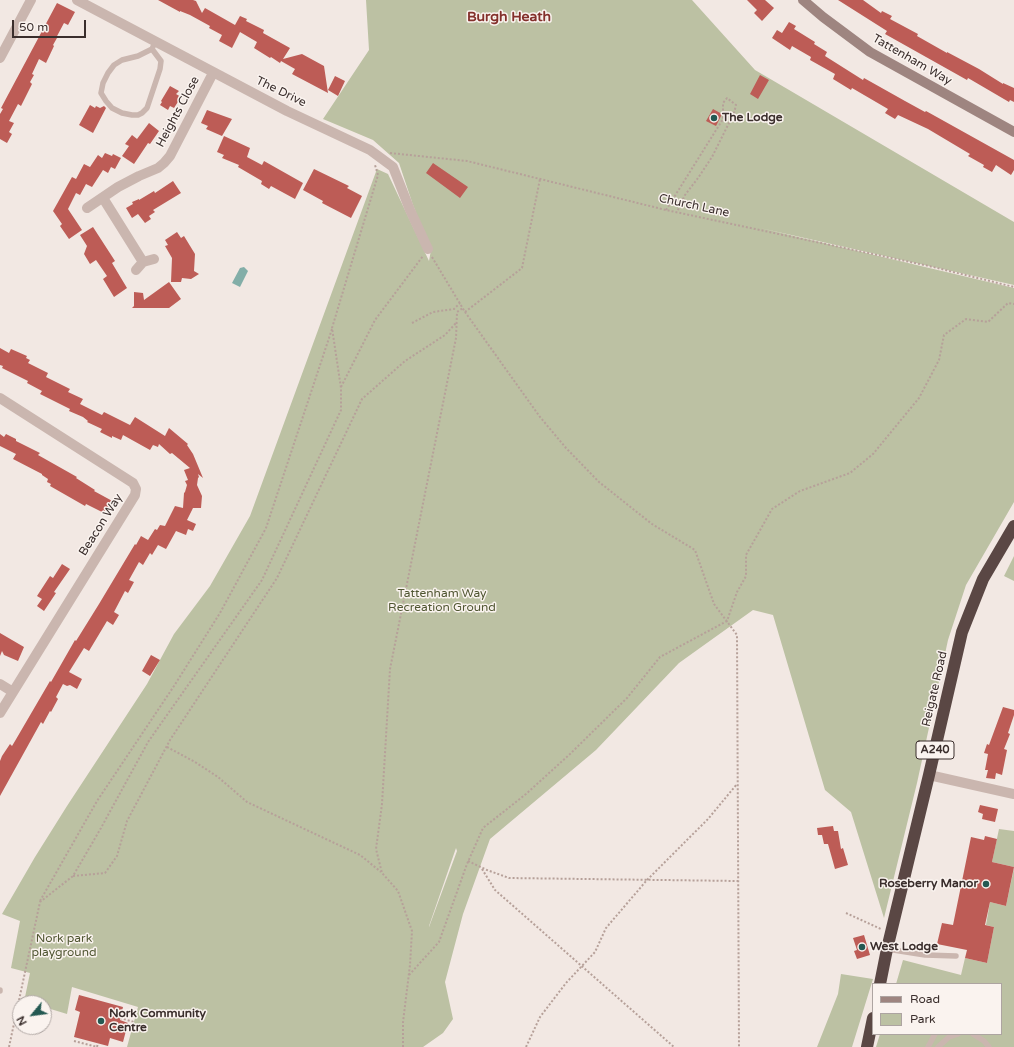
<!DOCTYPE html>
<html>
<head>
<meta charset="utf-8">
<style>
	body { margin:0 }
	#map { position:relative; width:1014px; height:1047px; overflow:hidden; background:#f2e8e3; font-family:"Varela Round",sans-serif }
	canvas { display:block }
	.legend { position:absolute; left:872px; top:983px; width:130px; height:52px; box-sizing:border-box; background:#faf3ef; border:1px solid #ada4a1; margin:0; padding:5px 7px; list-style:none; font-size:12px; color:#3a2e2c }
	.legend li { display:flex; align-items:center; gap:8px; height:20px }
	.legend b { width:20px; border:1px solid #ada4a1 }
	.north { position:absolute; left:12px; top:995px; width:40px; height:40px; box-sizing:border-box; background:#faf3ef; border:1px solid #ada4a1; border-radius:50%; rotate:241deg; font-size:11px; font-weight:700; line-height:16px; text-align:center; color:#3a2e2c }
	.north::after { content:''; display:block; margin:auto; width:14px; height:18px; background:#245952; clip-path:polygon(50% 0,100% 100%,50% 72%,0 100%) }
	.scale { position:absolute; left:12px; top:20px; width:74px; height:18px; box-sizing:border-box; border:2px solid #3a2e2c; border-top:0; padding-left:5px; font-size:12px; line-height:14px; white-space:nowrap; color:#3a2e2c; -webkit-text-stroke:3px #faf3ef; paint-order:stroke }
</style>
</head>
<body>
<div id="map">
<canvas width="1014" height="1047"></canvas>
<ul class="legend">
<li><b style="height:5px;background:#9e8580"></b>Road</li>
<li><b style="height:11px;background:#bcc1a3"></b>Park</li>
</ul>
<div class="north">N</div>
<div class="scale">50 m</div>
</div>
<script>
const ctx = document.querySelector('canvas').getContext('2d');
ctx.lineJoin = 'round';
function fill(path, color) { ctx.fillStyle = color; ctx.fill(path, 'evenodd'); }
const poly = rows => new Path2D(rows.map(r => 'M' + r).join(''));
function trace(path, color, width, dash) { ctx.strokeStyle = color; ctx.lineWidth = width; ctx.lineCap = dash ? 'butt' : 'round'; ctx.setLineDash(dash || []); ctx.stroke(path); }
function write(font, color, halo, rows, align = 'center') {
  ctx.font = font + ' "Varela Round",sans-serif'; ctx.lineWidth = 3; ctx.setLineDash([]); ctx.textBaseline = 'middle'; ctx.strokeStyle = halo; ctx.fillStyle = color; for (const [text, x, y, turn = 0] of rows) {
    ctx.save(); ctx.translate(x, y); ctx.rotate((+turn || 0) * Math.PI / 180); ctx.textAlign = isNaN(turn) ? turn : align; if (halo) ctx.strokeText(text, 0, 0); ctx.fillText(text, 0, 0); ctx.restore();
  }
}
fill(poly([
	[366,0,692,0,755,70,1014,222,1014,285,760,228,1014,288,1014,502,966,585,948,640,917,783,884,918,851,812,825,790,773,615,753,610,679,663,596,750,490,839,463,914,445,982,453,1019,443,1033,423,1047,127,1047,138,1007,72,987,67,1014,44,1007,44,1003,24,1002,30,973,11,968,20,921,2,914,35,857,67,806,147,684,174,634,210,586,250,516,377,169,388,174,429,261,431,250,413,205,399,163,373,140,323,119,369,50],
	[456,848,457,851,429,927,429,926],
	[1014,556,1014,581,1004,576],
	[999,829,1014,831,1014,867,992,862],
	[1014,868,1014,1047,876,1047,880,1034,1001,1034,1001,984,896,984,903,960,961,975,965,958,987,963,994,927,986,925,990,902,1006,906],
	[841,974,873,979,852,1047,817,1047,838,994]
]), '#bcc1a3');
fill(poly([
	[244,267,248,271,240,287,232,283,240,268]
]), '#83aea8');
fill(poly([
	[158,0,193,0,196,1,202,13,205,8,235,25,240,16,247,19,246,21,264,30,263,33,290,48,283,59,302,54,324,66,328,93,292,74,295,69,281,61,280,63,271,57,270,58,254,48,257,42,240,32,232,48,219,41,222,35,209,28,210,26,190,15,180,11,180,12],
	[747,0,765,0,774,8,762,21,754,13,757,10],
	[838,0,863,0,881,13,882,11,892,16,890,19,918,34,917,36,947,53,947,52,979,69,1003,84,1003,83,1014,88,1014,102,1010,100,1009,102,968,78,967,80,885,34,887,31],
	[57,3,75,12,68,25,64,23,56,38,57,38,53,45,54,46,46,63,39,59,32,74,34,75,30,82,32,84,21,106,18,104,9,121,14,123,9,132,12,134,7,143,0,139,0,114,3,109,1,108],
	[789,22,796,26,794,29,815,42,814,44,827,52,825,56,863,80,864,78,905,101,925,112,926,111,1014,160,1014,170,1011,175,996,165,992,172,983,167,984,165,968,156,970,154,928,129,898,115,895,119,885,113,888,109,852,88,851,90,833,79,835,74,810,60,811,57,792,46,790,50,772,38,777,30,782,33],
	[760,75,769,80,758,99,750,94],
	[335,76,345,81,338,96,328,90],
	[170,86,179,91,176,94,181,97,174,108,170,106,168,110,160,105,162,102,161,101],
	[90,105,95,108,96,106,100,108,104,106,106,108,93,133,79,125],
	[713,109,722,114,716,126,706,121],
	[207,110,232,119,222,136,206,129,208,126,201,123],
	[149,123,159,131,150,144,148,143,134,164,122,156,129,146,125,144,132,135,137,139],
	[224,136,250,148,247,157,262,165,264,161,303,183,295,199,271,186,269,189,261,184,262,181,238,167,239,165,222,158,224,155,217,152],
	[105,153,112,156,113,154,121,158,115,169,111,167,108,173,103,170,92,187,86,184,80,195,76,193,68,209,82,230,69,239,60,226,62,224,53,211,72,177,76,179,84,164,90,167,98,155,102,158],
	[433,163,468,187,460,198,426,173],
	[314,169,349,186,347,188,362,196,351,218,322,203,323,201,303,190],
	[173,181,181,193,153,210,155,212,149,216,151,219,145,223,138,214,132,218,126,208,133,204,132,202,139,199,139,200,154,191,155,193],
	[93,227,115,261,112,263,127,288,114,297,103,279,107,276,96,260,90,264,84,254,87,246,80,235],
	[177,232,181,238,184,236,195,254,194,271,199,274,191,279,182,278,181,282,171,282,172,258,165,246,168,245,165,240],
	[169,282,181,299,169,308,132,308,134,306,134,292,143,293,144,300],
	[0,348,9,353,11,349,27,356,26,358,30,360,28,363,48,373,46,377,70,389,68,392,83,399,80,404,102,415,104,412,130,425,135,417,165,436,169,428,188,444,187,445,193,454,203,478,198,474,199,477,198,478,197,485,202,496,201,508,193,508,187,520,196,524,193,531,188,529,186,535,176,531,166,549,158,545,152,555,150,553,143,565,139,562,129,580,134,582,128,593,125,591,114,612,119,615,113,625,107,621,89,651,84,648,69,672,82,679,77,689,70,685,67,686,63,684,56,697,58,699,51,712,50,711,43,724,41,722,0,796,0,761,2,756,10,744,12,746,15,741,50,681,51,682,75,640,76,641,99,604,135,544,136,545,141,536,148,540,155,529,157,530,160,525,165,526,175,506,183,508,184,493,185,492,187,485,185,481,188,480,184,470,190,468,172,453,170,454,159,444,158,447,153,445,150,450,123,435,121,440,112,436,112,438,100,432,102,429,87,422,88,421,83,417,69,411,70,409,40,394,42,391,27,383,28,381,2,368,3,366,0,365],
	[0,434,4,437,6,434,16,439,16,441,40,453,38,455,77,477,76,478,95,490,94,491,116,503,109,514,103,510,102,512,86,504,85,506,50,486,51,484,47,482,48,479,42,475,42,474,13,459,16,454,0,446],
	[62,564,70,569,54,592,56,593,44,611,37,606,42,599,37,596,50,576,53,578],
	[0,633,24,647,18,661,4,655,2,651,0,656],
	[151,655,160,660,150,676,142,671],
	[1003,707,1014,710,1014,715,1008,733,1010,734,1004,749,1007,750,1002,775,996,773,995,779,986,778,988,770,985,770,988,754,984,753,987,744,989,745],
	[980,805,998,809,995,822,982,819,983,814,978,812],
	[833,826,834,831,838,831,841,849,843,848,848,865,835,869,828,844,824,844,822,835,818,835,817,828],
	[985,836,997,839,992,862,1014,867,1006,906,990,902,985,925,994,927,987,963,965,958,967,950,937,944,942,923,953,925,971,837,984,840],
	[864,935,870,955,857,959,854,951,857,950,853,938],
	[79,995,123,1007,120,1020,128,1023,123,1042,110,1038,108,1046,74,1037,80,1012,75,1010]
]), '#bd5c56');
trace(poly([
	[390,153,467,161,666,210,929,266,1014,287],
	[666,210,723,119,723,103,727,98,736,105,734,113,712,157,698,178,685,195,677,212],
	[432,257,465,312,540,417,566,448,599,482,652,524,695,550,714,604,737,635,739,1047],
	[465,312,522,268,540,179],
	[412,323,433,312,454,309,460,303],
	[341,387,375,320,423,256],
	[167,747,195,762,218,777,247,802,360,855,381,872],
	[468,861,487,870,509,878,738,881],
	[482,869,495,890,674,1047],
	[73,876,105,873,117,856,127,821,170,740,277,578,362,399,405,361,445,335,456,323],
	[40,901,97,801,174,686,220,613,266,528,332,329],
	[846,913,881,929],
	[409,975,439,942,467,864,483,828,526,794,570,754,627,698,660,657,727,621,737,592,746,576,746,555,772,509,800,491,850,473,873,454,919,398,939,360,944,335,966,319,988,322,1008,303,1014,304],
	[120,1018,134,1022],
	[74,1041,97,1047],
	[9,1047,40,902,73,876,101,828,148,742,262,580,341,410,341,388,332,328,378,175,375,165],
	[97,1047,98,1043],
	[403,1047,403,1022,410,965,412,931,398,891,382,873,376,849,382,804,390,669,456,338,457,312,463,308],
	[526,1047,540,1017,566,983,595,952,606,928,647,880,708,819,737,784]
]), '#b6a099', 2, [2, 2]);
trace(poly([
	[152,49,161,61,160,69,147,108,142,113,138,115,132,115,122,113,112,108,106,101,101,93,103,83,108,73,114,65,122,60,138,56,152,49,155,42],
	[887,949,925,955,956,956],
	[0,990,0,991],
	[973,1034,984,1041,989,1047],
	[928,1047,935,1034],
	[938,1047,949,1037,958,1034]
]), '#cab6af', 5.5);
trace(poly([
	[77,0,287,111,370,150,393,167,410,210,428,249],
	[0,58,31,0],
	[103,198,143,262],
	[87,208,118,187,139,176,158,168,164,163,170,156,213,73],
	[136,270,143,262,154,259],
	[0,398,133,483,136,489,135,495,0,713],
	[0,684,13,692],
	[929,775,1014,794]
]), '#cab6af', 10);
trace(poly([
	[803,0,823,17,870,52,1014,132]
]), '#9e8580', 10);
trace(poly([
	[880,984,887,949,929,775,962,632,983,579,1014,526],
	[867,1047,873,1018]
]), '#5a4744', 12);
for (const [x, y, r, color] of [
	[714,118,4,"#245952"],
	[986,884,4,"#245952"],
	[862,947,4,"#245952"],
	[101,1021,4,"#245952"]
]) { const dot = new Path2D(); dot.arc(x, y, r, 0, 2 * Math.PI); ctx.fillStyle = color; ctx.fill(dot); trace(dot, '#faf3ef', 1.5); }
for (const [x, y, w] of [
	[935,750,38]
]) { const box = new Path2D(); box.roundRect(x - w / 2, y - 9, w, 18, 3); ctx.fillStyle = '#faf3ef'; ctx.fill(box); trace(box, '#3a2e2c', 1); }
write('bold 11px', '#3a2e2c', null, [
	["A240",935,750]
]);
write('12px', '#3a2e2c', '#faf3ef', [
	["Tattenham Way",912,60,30],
	["The Drive",281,92,26],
	["Heights Close",178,112,-62],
	["Church Lane",694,206,12],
	["Beacon Way",101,525,-58],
	["Reigate Road",935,689,-77]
]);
write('bold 12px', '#3a2e2c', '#faf3ef', [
	["The Lodge",722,118],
	["Roseberry Manor",978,884,"right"],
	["West Lodge",870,947],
	["Nork Community",109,1014],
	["Centre",109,1028]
], 'left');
write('12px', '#505632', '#faf3ef', [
	["Tattenham Way",442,594],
	["Recreation Ground",442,608],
	["Nork park",64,939],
	["playground",64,953]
]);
write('bold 14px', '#83302b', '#faf3ef', [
	["Burgh Heath",509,17]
]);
</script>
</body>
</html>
